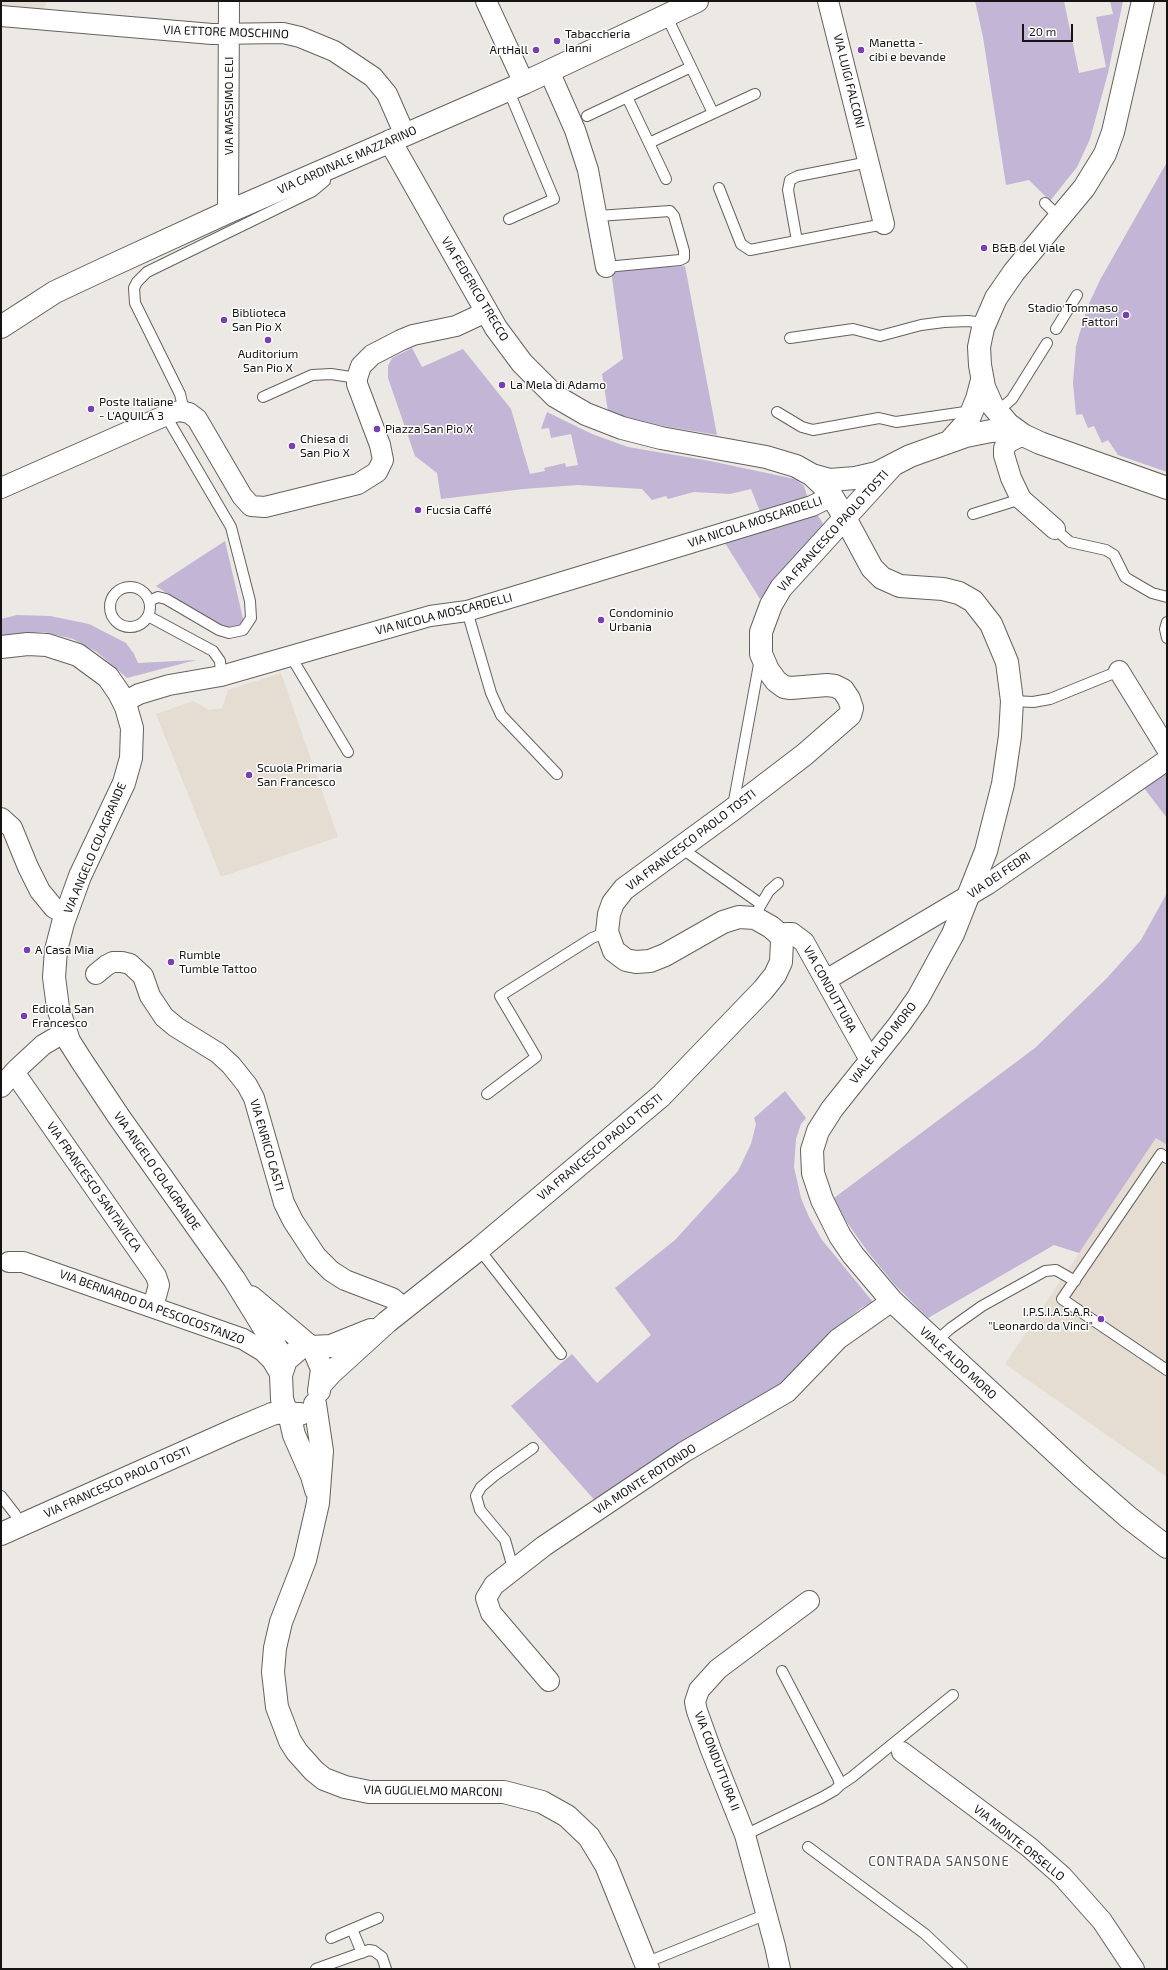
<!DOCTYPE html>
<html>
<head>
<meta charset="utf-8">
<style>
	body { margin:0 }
	#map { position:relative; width:1168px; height:1970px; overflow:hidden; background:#ece8e3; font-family:"Exo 2",sans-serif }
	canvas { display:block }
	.frame { position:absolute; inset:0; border:2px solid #151412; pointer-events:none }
	.scale { position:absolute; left:1022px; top:24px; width:51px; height:18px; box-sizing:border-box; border:2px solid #151412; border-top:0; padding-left:5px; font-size:12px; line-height:14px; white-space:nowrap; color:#151412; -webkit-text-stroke:3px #fff; paint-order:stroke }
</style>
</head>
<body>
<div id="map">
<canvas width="1168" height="1970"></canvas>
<div class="frame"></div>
<div class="scale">20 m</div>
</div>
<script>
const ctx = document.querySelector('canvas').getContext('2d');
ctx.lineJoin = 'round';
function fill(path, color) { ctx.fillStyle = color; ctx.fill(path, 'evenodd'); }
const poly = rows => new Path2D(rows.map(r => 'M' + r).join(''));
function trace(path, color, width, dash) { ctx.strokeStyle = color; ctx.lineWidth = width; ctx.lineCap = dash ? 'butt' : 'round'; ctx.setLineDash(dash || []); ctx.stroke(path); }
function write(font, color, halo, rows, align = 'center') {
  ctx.font = font + ' "Exo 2",sans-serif'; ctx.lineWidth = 3; ctx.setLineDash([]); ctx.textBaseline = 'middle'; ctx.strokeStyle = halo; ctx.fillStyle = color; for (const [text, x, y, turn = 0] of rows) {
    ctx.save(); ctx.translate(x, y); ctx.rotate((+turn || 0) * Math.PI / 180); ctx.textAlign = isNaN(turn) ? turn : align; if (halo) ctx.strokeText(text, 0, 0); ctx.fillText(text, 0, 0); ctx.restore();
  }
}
fill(poly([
	[1,1,47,1,43,10,1,6],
	[281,673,338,837,221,877,156,714,193,701,209,710,222,708,228,690],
	[1156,1138,1167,1145,1167,1477,1005,1364]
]), '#e5ddd1');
fill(poly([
	[975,1,1064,1,1079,73,1106,67,1096,17,1113,14,1110,1,1123,1,1108,73,1090,139,1077,167,1050,201,1029,180,1006,185,983,37],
	[1167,162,1167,472,1118,455,1108,440,1102,443,1094,426,1088,428,1082,414,1076,415,1073,383,1076,346,1087,308,1100,280],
	[685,266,717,435,640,422,608,411,602,374,623,359,611,270],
	[412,348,422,367,463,349,511,409,530,474,545,471,544,468,565,463,566,467,578,465,571,434,551,438,549,428,541,429,547,412,592,434,628,447,710,461,795,479,804,486,808,499,761,514,751,489,730,494,694,492,668,499,666,496,652,500,642,489,578,485,523,489,441,499,437,473,415,456,388,378,388,366,392,358],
	[817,514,827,530,760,599,725,543],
	[225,541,244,623,242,626,222,631,156,586],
	[17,615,50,616,89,624,126,643,134,654,138,663,196,660,127,678,97,652,73,639,44,632,1,635,1,619],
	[1167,773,1167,818,1144,788],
	[1167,893,1167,1145,1156,1138,1079,1253,1054,1245,928,1318,895,1285,868,1252,846,1221,834,1198,1035,1048,1107,978,1141,940],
	[785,1091,806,1118,801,1124,796,1139,794,1167,801,1198,809,1217,822,1240,873,1302,861,1308,827,1336,793,1376,598,1504,511,1406,572,1354,597,1383,651,1335,615,1288,675,1240,738,1171,751,1144,756,1124,754,1118]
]), '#c2b5d5');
const lane = poly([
	[691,67,713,113],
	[508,89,554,199,509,219],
	[627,97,649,143,755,94],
	[587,116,691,67,666,15],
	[649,143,666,179],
	[719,188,741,244,750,250,884,224],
	[1045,203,1059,217],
	[598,216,670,211,674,216,684,251,684,258,680,260,606,267],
	[797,241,788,190,790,180,798,176,869,162],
	[1056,329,1077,295],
	[790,338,853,329,880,336,921,325,944,322,968,321,984,323],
	[263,397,312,375,331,374,357,378],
	[184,411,180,394,135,303,134,288,137,282,147,272,313,191,325,181,325,177,323,172],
	[777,412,802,427,813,430,879,418,896,422,972,411],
	[997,412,1012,399,1047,343],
	[973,514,1021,499],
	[1055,529,1070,542,1106,550,1114,555,1125,577,1128,579,1152,593,1167,597],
	'110 607a20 20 0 1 1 40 0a20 20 0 1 1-40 0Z',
	[149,601,158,597,166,599,219,630,229,633,243,630,251,618,250,601,231,527,166,416],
	[467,611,491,693,501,715,557,774],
	[148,616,213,651,220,661,221,676],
	[1167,622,1165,629,1167,638],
	[290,655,348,752],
	[1012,701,1033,702,1050,699,1119,671],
	[733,806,760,659],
	[681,848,761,904],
	[759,908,769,891,778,883],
	[487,1094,536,1057,500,996,592,938,607,932],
	[1167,1158,1161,1154,1062,1299,1167,1370],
	[479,1249,561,1354],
	[935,1342,951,1328,982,1306,1045,1271,1056,1270,1075,1281],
	[1,1496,15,1514,21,1525],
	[513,1568,505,1540,480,1510,476,1496,481,1487,494,1476,533,1448],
	[840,1785,852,1777,953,1695],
	[745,1835,821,1798,835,1790,840,1785,838,1778,782,1671],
	[808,1847,925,1934,962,1969],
	[352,1929,362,1953],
	[331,1938,378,1918],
	[645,1963,767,1914],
	[316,1969,369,1950,374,1951,382,1957,386,1969]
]);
const street = poly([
	[486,1,524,83],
	[828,1,884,224],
	[1,16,212,34,283,33,300,37,334,51,373,77,387,94,405,135],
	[549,71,575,130,588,170,606,267],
	[228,212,229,1],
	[1023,435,1009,442,1004,448,1004,455,1011,478,1021,499,1055,529],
	[1,488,171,413,180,411,189,413,197,419,242,496,251,506,265,507,358,484,377,472,383,460,380,445,357,384,357,378,361,366,372,355,401,340,413,335,456,326,486,312],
	[1119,671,1167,749],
	[124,702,139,694,169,685,221,676,430,616,467,611,812,506,832,496],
	[1,818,12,828,28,867,40,891,54,908,66,914],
	[780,935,786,933,792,933,804,942,870,1060],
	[96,974,107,965,113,962,122,962,130,964,143,976,150,996,164,1017,176,1027,218,1053,231,1065,247,1085,254,1098,284,1203,293,1221,316,1256,331,1271,345,1280,392,1298,404,1308],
	[826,980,988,884,1167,760],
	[14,1072,156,1276,159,1285,153,1307],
	[1,1087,17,1069,43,1045,65,1032],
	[9,1262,23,1262,243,1339,263,1351,272,1360,281,1375],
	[549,1681,491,1613,486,1598,494,1585,544,1546,684,1452,787,1392,838,1339,892,1301],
	[902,1752,1029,1847,1062,1876,1102,1921,1134,1969],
	[780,1969,775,1946,745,1835,711,1750,697,1711,695,1702,699,1690,718,1669,809,1601]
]);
const secondary = poly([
	[390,141,496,328,522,363,555,396,586,414,622,428,661,438,766,457,796,466,812,475,828,490,845,518,872,568,882,578,900,586,943,589,959,593,973,601,991,624,1007,662,1012,701,1010,736,1003,784,986,851,953,934,918,998,899,1025,832,1109,818,1131,812,1150,813,1173,822,1200,840,1236,853,1255,892,1301,1080,1475,1128,1517,1167,1547],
	[1,327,55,292,104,269,228,212,524,83,697,1],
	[950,441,968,421,977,399,982,380],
	[812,475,830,480,855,478,877,473,910,456,966,436,991,431,1015,430],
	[1,647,28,644,47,645,78,655,108,677,119,693,126,707,132,728,131,758,124,783,80,876,63,923,56,950,54,977,58,1008,69,1041,81,1060,119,1117,234,1279,279,1352,284,1365],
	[251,1297,314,1350,322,1369,319,1391],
	[311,1347,331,1346,371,1330],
	[321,1384,331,1373,387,1322,479,1249,661,1096,763,990,775,975,781,962,782,941,780,935,771,927,755,918,739,917,723,922,665,955,650,961,636,962,626,960,614,951,607,932,609,914,613,903,624,889,732,810,804,755,850,715,852,708,849,699,843,690,835,686,827,685,791,688,784,687,776,681,768,670,761,654,761,632,771,605,781,588,892,466],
	[315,1404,322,1451,318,1503,305,1560,281,1622,275,1648,273,1672,277,1707,290,1741,297,1752,314,1771,324,1779,345,1787,369,1792,504,1792,542,1802,567,1816,589,1837,606,1865,648,1969],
	[289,1413,294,1435,312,1476,316,1490],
	[300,1414,291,1414,285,1408,282,1399,281,1375,286,1360,299,1349,307,1346],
	[1,1534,234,1430,272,1414,287,1411]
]);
const primary = poly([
	[1143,1,1113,132,1105,154,1084,188,1014,272,996,298,983,328,979,347,980,365,984,387,992,405,1008,424,1023,435,1040,443,1167,488]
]);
trace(lane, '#65625e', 12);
trace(street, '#65625e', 22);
trace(secondary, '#65625e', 24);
trace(primary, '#65625e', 24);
trace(lane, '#fff', 10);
trace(street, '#fff', 20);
trace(secondary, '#fff', 22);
trace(primary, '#fff', 22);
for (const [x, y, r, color] of [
	[557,41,4,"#7a3eb4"],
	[536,50,4,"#7a3eb4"],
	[861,50,4,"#7a3eb4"],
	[984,248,4,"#7a3eb4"],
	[1126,315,4,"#7a3eb4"],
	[224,320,4,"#7a3eb4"],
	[268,340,4,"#7a3eb4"],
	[502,385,4,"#7a3eb4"],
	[91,409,4,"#7a3eb4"],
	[377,429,4,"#7a3eb4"],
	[292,446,4,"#7a3eb4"],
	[418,510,4,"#7a3eb4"],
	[601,620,4,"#7a3eb4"],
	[249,775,4,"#7a3eb4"],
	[27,950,4,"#7a3eb4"],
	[171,962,4,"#7a3eb4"],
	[24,1016,4,"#7a3eb4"],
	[1101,1319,4,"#7a3eb4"]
]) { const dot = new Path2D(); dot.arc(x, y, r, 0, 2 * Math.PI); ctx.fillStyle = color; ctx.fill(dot); trace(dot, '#fff', 1.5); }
write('12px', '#151412', '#fff', [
	["VIA ETTORE MOSCHINO",226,32,2],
	["VIA LUIGI FALCONI",849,81,76],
	["VIA MASSIMO LELI",229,106,-90],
	["VIA CARDINALE MAZZARINO",347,160,-24],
	["VIA FEDERICO TRECCO",475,289,59],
	["VIA NICOLA MOSCARDELLI",755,522,-18],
	["VIA FRANCESCO PAOLO TOSTI",833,531,-48],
	["VIA NICOLA MOSCARDELLI",444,614,-14],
	["VIA FRANCESCO PAOLO TOSTI",691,840,-37],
	["VIA ANGELO COLAGRANDE",95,848,-67],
	["VIA DEI FEDRI",999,875,-34],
	["VIA CONDUTTURA",830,989,61],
	["VIALE ALDO MORO",883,1043,-52],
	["VIA ENRICO CASTI",267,1145,74],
	["VIA FRANCESCO PAOLO TOSTI",600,1147,-40],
	["VIA ANGELO COLAGRANDE",157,1171,55],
	["VIA FRANCESCO SANTAVICCA",94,1187,55],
	["VIA BERNARDO DA PESCOCOSTANZO",152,1307,20],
	["VIALE ALDO MORO",958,1363,43],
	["VIA MONTE ROTONDO",645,1479,-33],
	["VIA FRANCESCO PAOLO TOSTI",117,1482,-24],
	["VIA CONDUTTURA II",717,1761,69],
	["VIA GUGLIELMO MARCONI",433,1791,1],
	["VIA MONTE ORSELLO",1019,1843,39]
]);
write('12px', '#151412', '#fff', [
	["Tabaccheria",565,34],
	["Ianni",565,48],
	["Manetta -",869,43],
	["cibi e bevande",869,57],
	["ArtHall",528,50,"right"],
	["B&B del Viale",992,248],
	["Stadio Tommaso",1118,308,"right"],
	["Fattori",1118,322,"right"],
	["Biblioteca",232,313],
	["San Pio X",232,327],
	["Auditorium",268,354,"center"],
	["San Pio X",268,368,"center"],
	["La Mela di Adamo",510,385],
	["Poste Italiane",99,402],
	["- L'AQUILA 3",99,416],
	["Piazza San Pio X",385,429],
	["Chiesa di",300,439],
	["San Pio X",300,453],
	["Fucsia Caffé",426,510],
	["Condominio",609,613],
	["Urbania",609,627],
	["Scuola Primaria",257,768],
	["San Francesco",257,782],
	["A Casa Mia",35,950],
	["Rumble",179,955],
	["Tumble Tattoo",179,969],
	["Edicola San",32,1009],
	["Francesco",32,1023],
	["I.P.S.I.A.S.A.R.",1093,1312,"right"],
	["\"Leonardo da Vinci\"",1093,1326,"right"]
], 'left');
ctx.letterSpacing = '1px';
write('13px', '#514e4a', '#fff', [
	["CONTRADA SANSONE",939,1862]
]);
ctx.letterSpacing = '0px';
</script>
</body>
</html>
